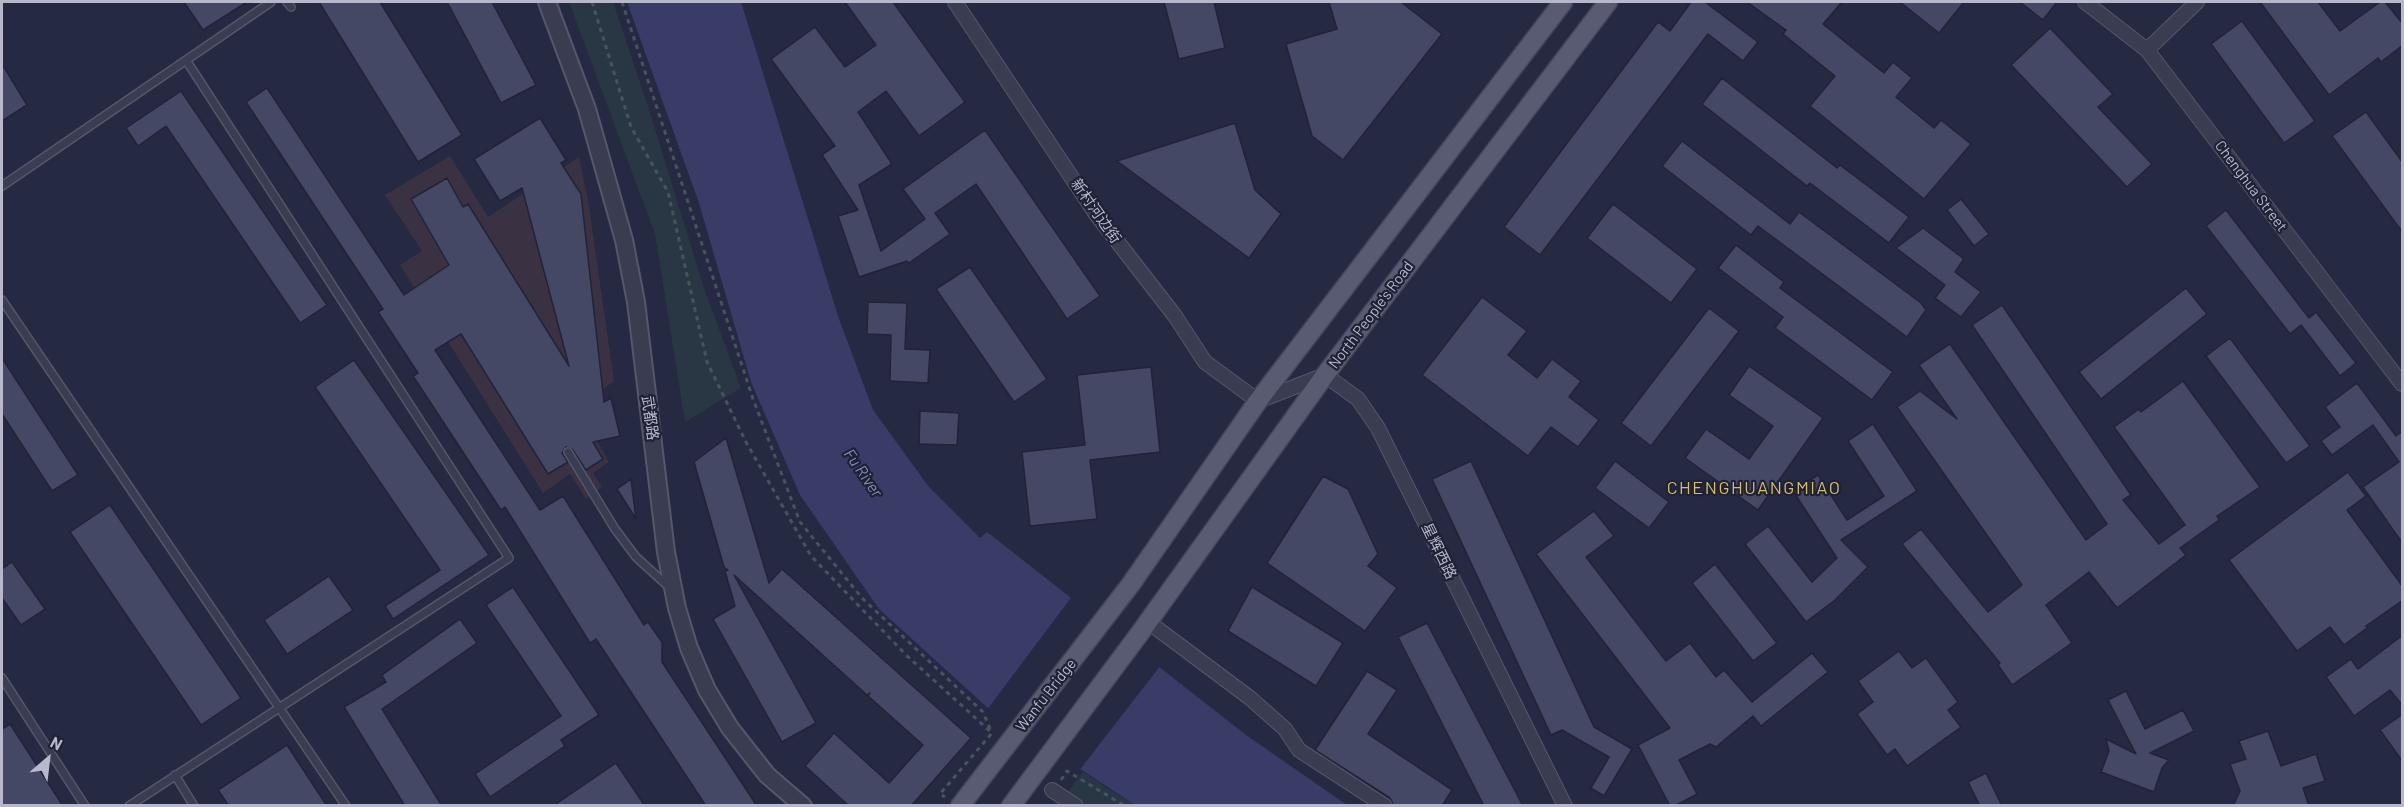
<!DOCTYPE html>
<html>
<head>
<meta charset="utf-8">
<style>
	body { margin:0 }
	#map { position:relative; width:2404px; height:807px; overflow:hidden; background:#262942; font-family:Barlow,sans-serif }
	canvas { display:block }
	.frame { position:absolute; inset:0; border:3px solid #b7b8cc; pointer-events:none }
	.north { position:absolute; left:18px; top:729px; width:60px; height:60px; -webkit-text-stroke:4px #1f2137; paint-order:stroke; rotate:28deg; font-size:16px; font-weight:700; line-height:24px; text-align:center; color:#b7b8cc }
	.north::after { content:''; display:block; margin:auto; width:21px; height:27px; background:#b7b8cc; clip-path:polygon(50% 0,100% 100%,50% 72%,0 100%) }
</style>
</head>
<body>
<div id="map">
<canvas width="2404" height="807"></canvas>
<div class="frame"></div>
<div class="north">N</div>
</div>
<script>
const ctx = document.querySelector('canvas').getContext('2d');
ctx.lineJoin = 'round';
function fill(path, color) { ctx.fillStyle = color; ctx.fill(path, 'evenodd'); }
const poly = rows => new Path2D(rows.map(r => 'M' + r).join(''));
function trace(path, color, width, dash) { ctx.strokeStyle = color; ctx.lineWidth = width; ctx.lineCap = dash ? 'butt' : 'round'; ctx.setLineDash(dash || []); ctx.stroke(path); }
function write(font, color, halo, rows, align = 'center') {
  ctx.font = font + ' Barlow,"Noto Sans SC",sans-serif'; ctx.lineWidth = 4.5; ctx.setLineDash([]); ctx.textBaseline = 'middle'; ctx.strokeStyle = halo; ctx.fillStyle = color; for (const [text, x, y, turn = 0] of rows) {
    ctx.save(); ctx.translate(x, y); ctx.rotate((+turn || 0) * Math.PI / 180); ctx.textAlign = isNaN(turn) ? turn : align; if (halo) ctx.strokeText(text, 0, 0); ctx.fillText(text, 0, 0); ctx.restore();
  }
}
fill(poly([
	[450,156,488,217,579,157,588,200,614,381,578,408,609,462,593,473,602,487,586,499,570,474,543,493,400,265,422,251,385,195]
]), '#3a3242');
fill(poly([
	[569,2,613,2,647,103,704,288,741,388,685,422,655,234],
	[1083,772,1123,798,1135,805,1087,805,1067,793]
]), '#283743');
fill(poly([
	[627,2,741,2,839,319,873,410,929,487,980,538,987,532,1246,735,1347,805,1135,805,989,709,879,609,800,495,751,382,699,203]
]), '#383c67');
fill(poly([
	[1073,595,1161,665,1078,772,986,711]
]), '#262942');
const building = poly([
	[184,2,247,2,203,30,184,2],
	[319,2,380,2,462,135,418,162,319,2],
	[447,2,492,2,536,85,501,103,447,2],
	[845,2,893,2,965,102,919,136,886,91,858,112,892,164,859,185,881,251,925,219,903,189,985,130,1100,296,1067,319,976,184,935,213,950,234,909,263,907,261,859,277,838,216,858,210,822,155,835,146,771,59,815,27,845,67,876,45,845,2],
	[1164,2,1214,2,1225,48,1179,59,1164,2],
	[1329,2,1401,2,1442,34,1343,160,1312,136,1286,44,1337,29,1329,2],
	[1691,2,1705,2,1758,42,1743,61,1708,34,1540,255,1504,227,1658,22,1670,31,1691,2],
	[1747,2,1842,2,1823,24,1884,73,1893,62,1912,78,1896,97,1934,128,1941,120,1971,144,1924,199,1810,106,1835,76,1783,34,1786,30,1747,2],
	[1900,2,1964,2,1939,33,1900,2],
	[2020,2,2057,2,2043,20,2020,2],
	[2260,2,2318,2,2340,31,2380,2,2385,2,2403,24,2403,45,2381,62,2378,58,2329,95,2260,2],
	[2242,21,2315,121,2284,143,2211,44,2242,21],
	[2050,28,2113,94,2098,107,2152,164,2127,187,2011,65,2050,28],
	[2,64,27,105,2,121,2,64],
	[1722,78,1837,168,1840,165,1909,217,1889,243,1810,183,1807,186,1702,104,1722,78],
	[267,88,404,295,449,265,411,199,447,178,463,207,468,204,569,366,522,188,500,201,474,159,540,118,566,160,561,163,581,194,604,402,611,398,620,436,593,442,603,459,586,470,572,449,566,447,562,453,568,462,548,474,461,334,435,350,540,510,563,496,644,625,648,622,662,642,662,662,757,806,706,806,596,639,590,643,505,507,501,510,413,376,418,373,378,312,383,309,246,102,267,88],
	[181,91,327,305,300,323,166,126,138,146,126,128,181,91],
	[2366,112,2403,163,2403,233,2332,136,2366,112],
	[1235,123,1255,190,1281,214,1249,258,1117,161,1235,123],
	[1682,141,1790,224,1799,212,1921,303,1926,310,1907,337,1758,226,1751,235,1662,166,1682,141],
	[1961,199,1989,234,1974,246,1947,210,1961,199],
	[1613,204,1697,269,1671,303,1587,238,1613,204],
	[2226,210,2309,318,2316,312,2356,363,2340,376,2301,325,2290,334,2206,226,2226,210],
	[1923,228,1964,259,1955,272,1981,292,1961,317,1935,298,1945,285,1896,248,1923,228],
	[1736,245,1784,282,1780,288,1893,372,1872,400,1775,328,1783,317,1718,268,1736,245],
	[970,267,1047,379,1014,402,936,289,970,267],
	[2186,288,2207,314,2101,399,2079,372,2186,288],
	[1482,297,1527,331,1508,355,1537,378,1552,359,1581,381,1569,397,1599,420,1578,447,1551,427,1528,456,1422,375,1482,297],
	[868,302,907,303,905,349,930,350,928,383,890,381,891,335,867,334,868,302],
	[2002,305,2131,495,2123,500,2159,544,2185,525,2114,427,2139,409,2141,412,2183,381,2260,487,2217,516,2219,520,2180,548,2186,555,2117,608,2089,572,2046,605,2072,643,2012,685,1998,665,2000,663,1902,544,1921,529,1988,612,2022,585,1897,407,1920,391,1957,419,1919,365,1950,344,2086,540,2107,524,1972,325,2002,305],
	[1709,308,1739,331,1651,446,1621,423,1709,308],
	[2230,338,2310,446,2286,463,2206,356,2230,338],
	[2,358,78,475,52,491,2,414,2,358],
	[354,360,489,555,393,619,385,606,440,570,315,387,354,360],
	[1749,366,1823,418,1758,510,1685,458,1706,429,1749,459,1773,426,1729,395,1749,366],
	[1151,367,1160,452,1090,460,1097,519,1030,526,1022,452,1085,445,1077,375,1151,367],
	[2357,383,2396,436,2403,431,2403,544,2363,487,2399,462,2373,425,2332,455,2321,441,2340,427,2325,407,2357,383],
	[920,411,959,413,957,445,919,444,920,411],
	[1873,424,1917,491,1841,540,1868,567,1835,600,1806,622,1745,544,1768,526,1812,582,1837,558,1793,491,1818,475,1847,520,1884,496,1848,441,1873,424],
	[726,438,769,583,782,569,971,738,911,806,849,806,805,766,834,733,889,783,923,745,868,696,870,693,867,695,734,575,816,723,782,742,713,619,735,606,725,571,728,570,724,567,694,462,726,438],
	[1471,461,1594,727,1632,749,1604,796,1591,788,1609,757,1562,730,1551,735,1432,479,1471,461],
	[1615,461,1669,502,1649,528,1595,488,1615,461],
	[2348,472,2366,496,2347,510,2403,587,2403,600,2366,626,2367,628,2344,645,2330,627,2297,651,2229,560,2348,472],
	[1323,476,1348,489,1378,554,1368,566,1397,588,1365,631,1267,563,1323,476],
	[631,479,636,519,617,489,631,479],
	[110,505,241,698,201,725,70,532,110,505],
	[1594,511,1614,536,1586,557,1666,661,1690,643,1716,677,1724,670,1752,702,1812,653,1828,672,1761,726,1753,716,1716,747,1710,744,1679,760,1697,794,1675,806,1670,806,1638,745,1670,728,1536,554,1594,511],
	[12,562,45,609,21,625,2,598,2,569,12,562],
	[1715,564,1777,643,1753,661,1692,583,1715,564],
	[329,576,353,610,287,654,264,620,329,576],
	[513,587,599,715,561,740,565,746,490,797,475,774,561,716,486,605,513,587],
	[1252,587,1343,643,1316,686,1228,631,1252,587],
	[460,619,477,643,382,709,442,806,405,806,344,707,386,682,382,675,460,619],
	[1427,623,1523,806,1484,806,1398,637,1427,623],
	[2403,635,2403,706,2390,690,2354,716,2326,677,2351,659,2358,669,2403,635],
	[1899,651,1912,668,1926,658,1958,702,1948,710,1961,727,1907,766,1895,749,1887,755,1857,714,1873,702,1858,681,1899,651],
	[1367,671,1397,690,1368,734,1452,790,1442,806,1394,806,1390,798,1315,750,1367,671],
	[2126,691,2145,729,2183,710,2194,731,2150,753,2169,760,2162,768,2154,792,2101,772,2109,751,2106,739,2136,754,2108,700,2126,691],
	[2403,714,2403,762,2380,730,2403,714],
	[10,724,63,806,2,806,2,729,10,724],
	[2268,731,2281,766,2316,754,2325,781,2303,788,2309,806,2233,806,2240,791,2230,764,2246,759,2239,741,2268,731],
	[287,745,327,806,229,806,218,790,287,745],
	[616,763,645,806,553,806,616,763],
	[1986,773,2002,806,1980,806,1968,782,1986,773]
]);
fill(building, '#454864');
trace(building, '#212339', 1.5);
const service = poly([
	[287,2,291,7],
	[2,186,271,2],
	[2,300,346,806],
	[568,452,615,529,636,557,670,588],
	[2,678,85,806],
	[175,775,194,806],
	[129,806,509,558,186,60]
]);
const minor = poly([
	[955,2,1096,214,1175,316,1205,362,1258,401,1325,375,1358,399,1378,428,1565,806],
	[2085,2,2147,50,2402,384],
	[2147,50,2197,2],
	[1147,621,1250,698,1285,729,1299,750,1385,806],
	[1052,790,1076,806]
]);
const tertiary = poly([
	[547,2,587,109,624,240,636,302,666,552,677,608,689,648,707,690,730,728,767,775,803,806]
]);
const primary = poly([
	[960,806,1131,584,1258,401,1563,2],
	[1011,806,1140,633,1325,375,1608,2]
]);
trace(service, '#55576c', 10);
trace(minor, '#55576c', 16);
trace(tertiary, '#55576c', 20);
trace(primary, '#44455b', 21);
trace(poly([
	[592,2,631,127,668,192,707,362,746,442,811,556,906,655,992,733,940,794,945,797],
	[622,2,753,399,800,522,862,598,983,712,991,731],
	[1061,780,1067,771,1125,806]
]), '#465460', 3, [4.5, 4.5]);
trace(service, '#3a3c52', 7);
trace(minor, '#3a3c52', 14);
trace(tertiary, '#3a3c52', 16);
trace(primary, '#585b71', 18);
write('15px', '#b7b8cc', '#1f2137', [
	["Chenghua Street",2251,186,53],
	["新村河边街",1096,211,55],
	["North People's Road",1371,315,-53],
	["武都路",650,418,82],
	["星辉西路",1439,551,64],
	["Wanfu Bridge",1046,695,-52]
]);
write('italic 16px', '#858bb8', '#1f2137', [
	["Fu River",863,473,55]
]);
ctx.letterSpacing = '1.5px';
write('18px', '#d7bd67', '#1f2137', [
	["CHENGHUANGMIAO",1754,488]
]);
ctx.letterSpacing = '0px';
</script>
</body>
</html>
